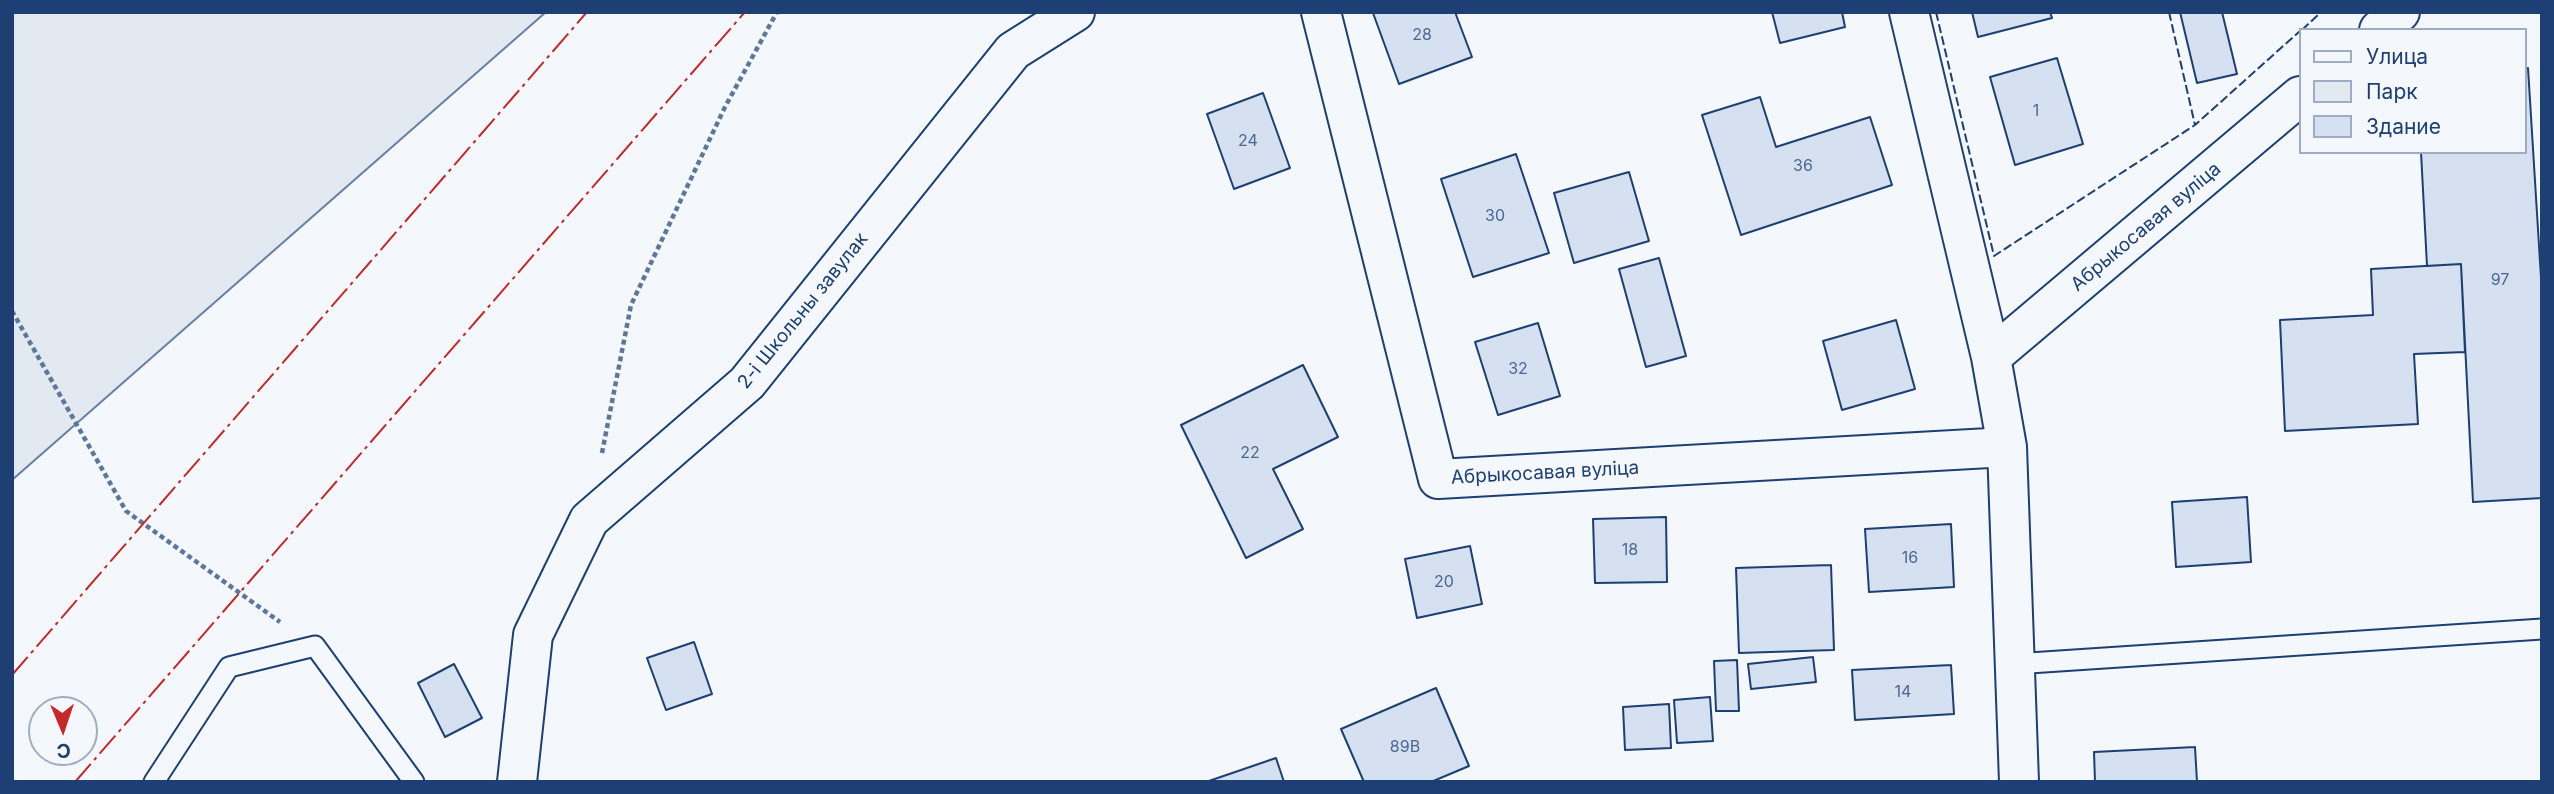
<!DOCTYPE html>
<html>
<head>
<meta charset="utf-8">
<style>
	body { margin:0 }
	#map { position:relative; width:2554px; height:794px; overflow:hidden; background:#f4f7fb; font-family:Inter,sans-serif }
	canvas { display:block }
	.frame { position:absolute; inset:0; border:14px solid #1d3f73; pointer-events:none }
	.legend { position:absolute; left:2299px; top:28px; width:228px; height:126px; box-sizing:border-box; background:#f4f7fb; border:2px solid #9eadc5; margin:0; padding:9px 12px; list-style:none; font-size:21px; color:#1d3f73 }
	.legend li { display:flex; align-items:center; gap:14px; height:35px }
	.legend b { width:35px; border:2px solid #9eadc5 }
	.north { position:absolute; left:28px; top:696px; width:70px; height:70px; box-sizing:border-box; background:#f4f7fb; border:2px solid #9eadc5; border-radius:50%; rotate:178deg; font-size:19px; font-weight:700; line-height:28px; text-align:center; color:#1d3f73 }
	.north::after { content:''; display:block; margin:auto; width:24px; height:32px; background:#c62828; clip-path:polygon(50% 0,100% 100%,50% 72%,0 100%) }
</style>
</head>
<body>
<div id="map">
<canvas width="2554" height="794"></canvas>
<div class="frame"></div>
<ul class="legend">
<li><b style="height:9px;background:#f4f7fb"></b>Улица</li>
<li><b style="height:19px;background:#e3e9f0"></b>Парк</li>
<li><b style="height:19px;background:#d5e0f0"></b>Здание</li>
</ul>
<div class="north">С</div>
</div>
<script>
const ctx = document.querySelector('canvas').getContext('2d');
ctx.lineJoin = 'round';
function fill(path, color) { ctx.fillStyle = color; ctx.fill(path, 'evenodd'); }
const poly = rows => new Path2D(rows.map(r => 'M' + r).join(''));
function trace(path, color, width, dash) { ctx.strokeStyle = color; ctx.lineWidth = width; ctx.lineCap = dash ? 'butt' : 'round'; ctx.setLineDash(dash || []); ctx.stroke(path); }
function write(font, color, halo, rows, align = 'center') {
  ctx.font = font + ' Inter,sans-serif'; ctx.lineWidth = 5; ctx.setLineDash([]); ctx.textBaseline = 'middle'; ctx.strokeStyle = halo; ctx.fillStyle = color; for (const [text, x, y, turn = 0] of rows) {
    ctx.save(); ctx.translate(x, y); ctx.rotate((+turn || 0) * Math.PI / 180); ctx.textAlign = isNaN(turn) ? turn : align; if (halo) ctx.strokeText(text, 0, 0); ctx.fillText(text, 0, 0); ctx.restore();
  }
}
const green = poly([
	[12,12,546,12,12,480,12,12]
]);
fill(green, '#e3e9f0');
trace(green, '#687fa3', 2);
const building = poly([
	[1455,12,1472,57,1399,84,1373,13,1455,12],
	[1772,12,1842,12,1845,27,1780,43,1772,12],
	[1972,12,2050,12,2052,18,1978,37,1972,12],
	[2180,12,2222,12,2237,74,2197,83,2180,12],
	[2057,58,2083,144,2015,165,1990,77,2057,58],
	[2528,68,2542,294,2542,498,2473,502,2461,264,2427,266,2421,152,2524,152,2524,69,2528,68],
	[1263,93,1290,168,1234,189,1207,114,1263,93],
	[1760,97,1776,147,1870,117,1892,185,1741,235,1702,115,1760,97],
	[1516,154,1549,253,1473,277,1441,179,1516,154],
	[1629,172,1649,241,1574,263,1554,193,1629,172],
	[1659,258,1686,356,1646,367,1619,269,1659,258],
	[2461,264,2465,352,2414,354,2418,424,2285,431,2280,320,2373,315,2371,269,2461,264],
	[1896,320,1915,389,1842,410,1823,341,1896,320],
	[1538,323,1560,396,1498,415,1475,342,1538,323],
	[1303,365,1338,437,1273,469,1303,529,1246,558,1181,425,1303,365],
	[2247,497,2251,562,2176,567,2172,502,2247,497],
	[1666,517,1667,582,1595,583,1593,519,1666,517],
	[1951,524,1954,587,1869,592,1865,529,1951,524],
	[1470,546,1482,604,1417,618,1405,559,1470,546],
	[1831,565,1834,650,1739,653,1736,568,1831,565],
	[694,642,712,694,666,710,647,658,694,642],
	[1813,657,1816,682,1751,689,1748,664,1813,657],
	[1737,660,1739,711,1716,711,1714,661,1737,660],
	[454,664,482,718,445,737,418,683,454,664],
	[1951,665,1954,714,1855,720,1852,670,1951,665],
	[1436,688,1469,766,1431,782,1364,782,1341,729,1436,688],
	[1710,697,1713,741,1677,743,1674,700,1710,697],
	[1669,704,1671,748,1625,750,1623,707,1669,704],
	[2195,747,2197,782,2095,782,2094,752,2195,747],
	[1276,758,1284,782,1206,782,1276,758]
]);
fill(building, '#d5e0f0');
trace(building, '#1d3f73', 2);
const service = poly([
	[2014,664,2542,629],
	[154,782,229,667,315,646,414,782]
]);
const minor = poly([
	[1321,12,1438,479,2007,447],
	[1909,12,1991,357,2007,447,2019,782],
	[2379,30,2400,12],
	[1991,357,2300,96],
	[517,782,533,635,589,520,747,383,1013,51,1075,12]
]);
trace(service, '#1d3f73', 23);
trace(minor, '#1d3f73', 42);
trace(poly([
	[12,311,126,511,280,622],
	[602,453,631,305,725,107,777,12]
]), '#5e769c', 4.5, [5, 3.5]);
trace(service, '#f4f7fb', 19);
trace(minor, '#f4f7fb', 38);
trace(poly([
	[1936,12,1994,256,2195,125,2300,31],
	[2169,12,2195,125],
	[2302,30,2321,12]
]), '#1d3f73', 2, [9, 3.5]);
trace(poly([
	[12,675,587,12],
	[75,782,745,12]
]), '#c62828', 2, [24, 5, 3.5, 5]);
write('16px', '#4b6792', null, [
	["28",1422,35],
	["1",2036,111],
	["24",1248,141],
	["36",1803,166],
	["30",1495,216],
	["97",2500,280],
	["32",1518,369],
	["22",1250,453],
	["18",1630,550],
	["16",1910,558],
	["20",1444,582],
	["14",1903,692],
	["89В",1405,747]
]);
write('19px', '#1d3f73', '#f4f7fb', [
	["Абрыкосавая вуліца",2146,227,-40],
	["2-і Школьны завулак",803,311,-51],
	["Абрыкосавая вуліца",1545,473,-3]
]);
</script>
</body>
</html>
